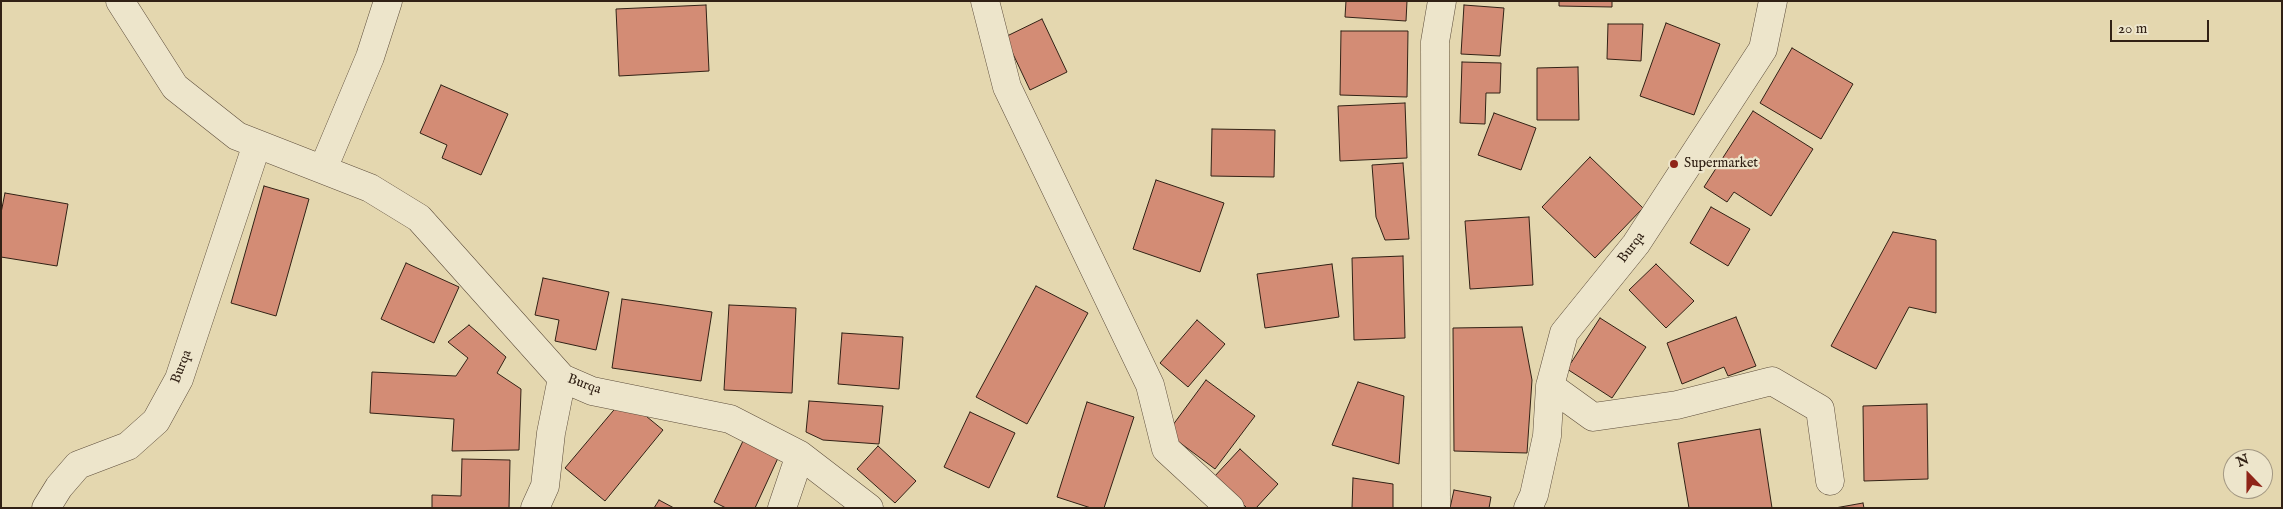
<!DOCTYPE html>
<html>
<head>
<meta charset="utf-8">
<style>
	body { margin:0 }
	#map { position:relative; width:2283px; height:509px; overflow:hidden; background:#e4d7af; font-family:"IM FELL English",serif }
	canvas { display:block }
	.frame { position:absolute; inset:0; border:2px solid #312115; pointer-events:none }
	.north { position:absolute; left:2223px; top:449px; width:50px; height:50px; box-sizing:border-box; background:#ede5cb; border:1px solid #a29782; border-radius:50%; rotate:338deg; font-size:14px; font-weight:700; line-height:20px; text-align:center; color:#312115 }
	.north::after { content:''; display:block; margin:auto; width:18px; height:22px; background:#8f2418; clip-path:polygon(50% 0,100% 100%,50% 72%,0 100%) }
	.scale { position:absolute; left:2110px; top:20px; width:99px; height:22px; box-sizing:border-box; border:2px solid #312115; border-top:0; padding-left:6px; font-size:15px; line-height:18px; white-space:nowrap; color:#312115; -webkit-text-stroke:4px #ede5cb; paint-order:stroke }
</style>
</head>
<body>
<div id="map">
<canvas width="2283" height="509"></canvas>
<div class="frame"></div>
<div class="north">N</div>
<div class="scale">20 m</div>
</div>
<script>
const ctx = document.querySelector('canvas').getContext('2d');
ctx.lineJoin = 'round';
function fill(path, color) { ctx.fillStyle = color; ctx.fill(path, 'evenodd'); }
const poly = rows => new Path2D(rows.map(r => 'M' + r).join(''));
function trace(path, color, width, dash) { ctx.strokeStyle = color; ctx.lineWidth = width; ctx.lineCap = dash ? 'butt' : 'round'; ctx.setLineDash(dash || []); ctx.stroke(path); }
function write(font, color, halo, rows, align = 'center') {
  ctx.font = font + ' "IM FELL English",serif'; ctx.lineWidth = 4.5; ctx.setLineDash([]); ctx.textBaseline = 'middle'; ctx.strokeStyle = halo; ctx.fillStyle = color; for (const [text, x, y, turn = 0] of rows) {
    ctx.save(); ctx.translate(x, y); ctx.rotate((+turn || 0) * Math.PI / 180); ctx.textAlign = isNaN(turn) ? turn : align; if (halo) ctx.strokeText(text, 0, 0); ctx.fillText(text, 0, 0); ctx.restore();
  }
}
const building = poly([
	[1346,1,1407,1,1406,21,1345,17,1346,1],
	[1559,1,1612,1,1612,7,1559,6,1559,1],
	[706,5,709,71,619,76,616,9,706,5],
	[1464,5,1504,8,1500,56,1461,54,1464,5],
	[1042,19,1067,72,1030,90,1005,37,1042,19],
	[1666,23,1720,44,1694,115,1640,96,1666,23],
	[1608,24,1643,24,1641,61,1607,59,1608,24],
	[1341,31,1408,31,1407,97,1340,95,1341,31],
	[1792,48,1853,84,1821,139,1760,103,1792,48],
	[1462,62,1501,63,1500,93,1486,93,1485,124,1460,123,1462,62],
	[1578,67,1579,120,1537,120,1537,68,1578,67],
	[441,85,508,114,481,175,442,158,447,145,420,133,441,85],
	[1405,103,1407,158,1340,161,1338,106,1405,103],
	[1753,111,1813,149,1771,216,1734,192,1727,202,1704,187,1753,111],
	[1494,113,1536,128,1521,170,1478,155,1494,113],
	[1212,129,1275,130,1274,177,1211,176,1212,129],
	[1590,157,1643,208,1595,258,1542,207,1590,157],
	[1403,163,1409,239,1385,240,1376,217,1372,165,1403,163],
	[1156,180,1224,203,1200,272,1133,249,1156,180],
	[264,186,309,199,276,316,231,303,264,186],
	[5,193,68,204,57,266,1,257,1,213,5,193],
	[1711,207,1750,229,1728,266,1690,243,1711,207],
	[1529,217,1533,285,1470,289,1465,221,1529,217],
	[1893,232,1936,240,1936,313,1909,307,1876,369,1831,346,1893,232],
	[1403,256,1405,338,1354,340,1352,258,1403,256],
	[406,263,459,287,434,343,381,319,406,263],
	[1332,264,1339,317,1265,328,1257,274,1332,264],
	[1656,264,1694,301,1666,328,1629,290,1656,264],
	[543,278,609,292,596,350,555,341,559,320,535,315,543,278],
	[1036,286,1088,313,1027,424,976,397,1036,286],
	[622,299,712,312,701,381,612,368,622,299],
	[729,305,796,308,792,393,724,390,729,305],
	[1736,317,1756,366,1728,376,1724,367,1682,384,1667,343,1736,317],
	[1600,318,1646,347,1612,398,1567,369,1600,318],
	[1197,320,1225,344,1188,387,1160,363,1197,320],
	[469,325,506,357,497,373,521,389,519,450,452,451,454,419,370,413,372,372,456,376,468,358,448,342,469,325],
	[1522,327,1532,380,1527,453,1454,451,1453,328,1522,327],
	[842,333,903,337,899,389,838,384,842,333],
	[1206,380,1255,416,1215,469,1167,433,1206,380],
	[1358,382,1404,396,1399,464,1332,445,1358,382],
	[624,398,663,430,605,501,565,468,624,398],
	[809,401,883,406,879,444,823,440,806,432,809,401],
	[1087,402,1134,417,1104,508,1091,508,1057,497,1087,402],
	[1927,404,1928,479,1864,481,1863,406,1927,404],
	[970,412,1015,433,989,488,944,467,970,412],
	[1760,429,1772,508,1689,508,1678,443,1760,429],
	[743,441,778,458,755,508,726,508,714,502,743,441],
	[878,446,916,481,895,503,857,469,878,446],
	[1240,449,1278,484,1256,508,1247,508,1214,477,1240,449],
	[462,459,510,460,509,508,432,508,432,495,461,496,462,459],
	[1353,478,1393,484,1393,508,1352,508,1353,478],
	[1454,490,1491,497,1489,508,1450,508,1454,490],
	[659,500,674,508,654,508,659,500],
	[1863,503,1864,508,1835,508,1863,503]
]);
fill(building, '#d38c75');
trace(building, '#312115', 1);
const minor = poly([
	[120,1,175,87,237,136,370,188,419,218,562,378,592,391,730,419,800,455,869,508],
	[985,1,1007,87,1150,385,1166,449,1230,508],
	[323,169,370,57,388,1],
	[1550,386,1593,417,1677,405,1772,381,1820,409,1830,481],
	[46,508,59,487,78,465,128,446,156,421,179,379,257,144],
	[535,508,545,486,551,433,562,378],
	[782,508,800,455],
	[1436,508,1435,42,1442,1],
	[1528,508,1534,495,1547,436,1550,386,1564,333,1636,244,1763,49,1773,1]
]);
trace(minor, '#5e4e3c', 29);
trace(minor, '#ede5cb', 28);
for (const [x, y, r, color] of [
	[1674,164,5,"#8f2418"]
]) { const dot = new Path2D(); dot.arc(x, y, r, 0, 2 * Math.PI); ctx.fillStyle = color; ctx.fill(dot); trace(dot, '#ede5cb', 2); }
write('14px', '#312115', '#ede5cb', [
	["Supermarket",1684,164]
], 'left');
write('14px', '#312115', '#ede5cb', [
	["Burqa",1632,248,-53],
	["Burqa",182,367,-69],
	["Burqa",584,385,20]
]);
</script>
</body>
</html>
